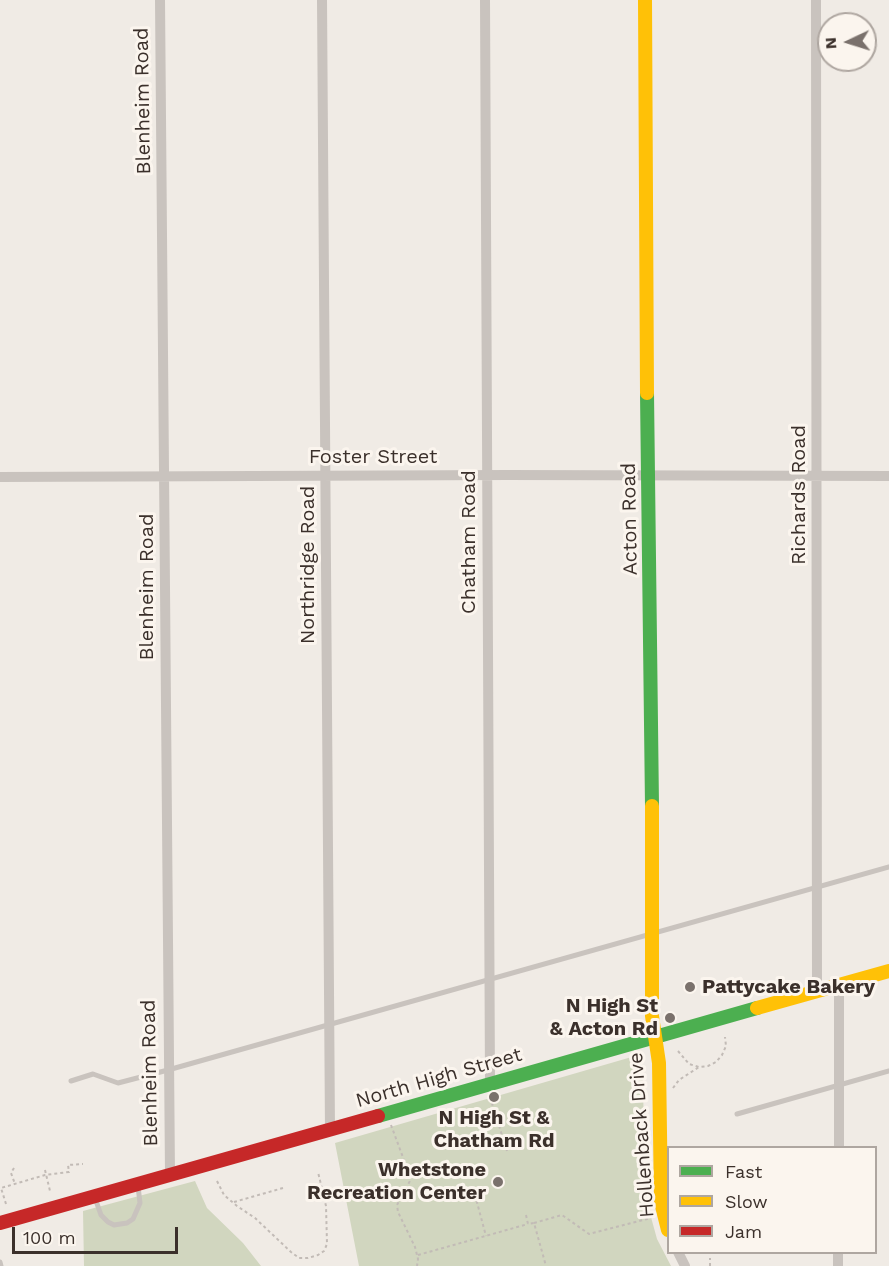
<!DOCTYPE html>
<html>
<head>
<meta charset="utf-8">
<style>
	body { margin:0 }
	#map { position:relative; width:889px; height:1266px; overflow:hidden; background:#f0ebe5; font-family:"Work Sans",sans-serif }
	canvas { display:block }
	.legend { position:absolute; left:667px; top:1146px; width:210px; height:108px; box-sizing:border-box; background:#fbf5ee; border:2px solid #aea6a0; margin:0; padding:8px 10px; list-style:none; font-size:18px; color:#3b302b }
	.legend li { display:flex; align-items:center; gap:12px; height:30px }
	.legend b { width:30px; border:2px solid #aea6a0 }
	.north { position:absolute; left:817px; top:12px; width:60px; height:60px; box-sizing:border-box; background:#fbf5ee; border:2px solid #aea6a0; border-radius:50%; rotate:266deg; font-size:16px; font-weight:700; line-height:24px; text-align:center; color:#3b302b }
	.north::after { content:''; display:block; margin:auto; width:21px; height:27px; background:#7a716c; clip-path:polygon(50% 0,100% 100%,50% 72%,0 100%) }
	.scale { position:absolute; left:12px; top:1227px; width:166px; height:27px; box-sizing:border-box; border:3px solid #3b302b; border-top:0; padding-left:8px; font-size:18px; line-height:21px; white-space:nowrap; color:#3b302b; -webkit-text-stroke:4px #fbf5ee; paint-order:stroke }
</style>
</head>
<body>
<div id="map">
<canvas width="889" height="1266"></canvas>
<ul class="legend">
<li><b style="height:8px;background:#4caf50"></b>Fast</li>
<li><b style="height:8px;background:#ffc107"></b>Slow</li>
<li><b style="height:8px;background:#c62828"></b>Jam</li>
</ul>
<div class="north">N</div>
<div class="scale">100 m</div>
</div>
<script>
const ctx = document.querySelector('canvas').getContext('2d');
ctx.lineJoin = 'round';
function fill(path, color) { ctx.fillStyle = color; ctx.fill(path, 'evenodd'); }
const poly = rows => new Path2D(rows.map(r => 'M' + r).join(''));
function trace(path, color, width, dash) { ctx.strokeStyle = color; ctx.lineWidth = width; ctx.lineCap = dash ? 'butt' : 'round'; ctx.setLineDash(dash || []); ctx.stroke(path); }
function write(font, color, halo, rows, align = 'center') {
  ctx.font = font + ' "Work Sans",sans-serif'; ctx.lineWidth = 6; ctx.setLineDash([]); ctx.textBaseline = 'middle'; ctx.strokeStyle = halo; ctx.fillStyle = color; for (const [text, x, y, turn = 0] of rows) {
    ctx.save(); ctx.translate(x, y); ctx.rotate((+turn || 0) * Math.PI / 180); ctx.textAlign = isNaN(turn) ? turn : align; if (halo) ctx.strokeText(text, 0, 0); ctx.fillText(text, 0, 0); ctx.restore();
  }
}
fill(poly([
	[642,1054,646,1199,657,1239,671,1266,359,1266,335,1143],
	[195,1181,207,1208,243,1243,261,1266,84,1266,83,1211]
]), '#d1d6bf');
trace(poly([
	[678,1051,689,1064,699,1067,708,1066,716,1062,722,1055,726,1046,725,1037],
	[673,1088,679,1080,699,1067],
	[490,1097,507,1151],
	[391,1125,411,1179,397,1205,398,1212,415,1247,418,1259,417,1266],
	[14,1168,11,1173,15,1184],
	[45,1170,50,1191],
	[217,1181,224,1195,237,1206,255,1218,291,1252,299,1258,308,1258,318,1255,324,1251,327,1244,326,1206,318,1172],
	[475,1195,486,1236],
	[234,1202,283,1188],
	[6,1204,1,1188,45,1175,69,1172,68,1165,83,1164],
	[526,1215,528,1224,534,1223,546,1266],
	[534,1223,562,1215,589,1234,651,1218],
	[418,1255,528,1224],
	[710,1266,710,1258]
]), '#c2bbb6', 2, [3, 3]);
trace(poly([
	[71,1081,93,1074,118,1083,168,1070,889,867],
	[737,1114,889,1071],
	[95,1198,101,1215,108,1222,114,1225,127,1223,133,1219,140,1203,138,1186],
	[0,1262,1,1266]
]), '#c9c3be', 5);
trace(poly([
	[160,0,170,1174],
	[322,0,330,1130],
	[485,0,490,1083],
	[816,0,817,991],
	[0,477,508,475,889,476],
	[839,1148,839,985],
	[678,1252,685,1266],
	[838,1266,838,1252]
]), '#c9c3be', 10);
trace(poly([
	[647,393,652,806],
	[378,1116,757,1008]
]), '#4caf50', 14);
trace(poly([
	[645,0,647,393],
	[652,806,652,1016,659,1063,661,1202,668,1230],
	[757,1008,889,971]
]), '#ffc107', 14);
trace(poly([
	[0,1223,378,1116]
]), '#c62828', 14);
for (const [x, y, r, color] of [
	[690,987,6,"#7a716c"],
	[670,1018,6,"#7a716c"],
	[494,1097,6,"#7a716c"],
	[498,1182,6,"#7a716c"]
]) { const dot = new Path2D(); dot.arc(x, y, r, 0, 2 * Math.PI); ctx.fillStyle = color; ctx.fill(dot); trace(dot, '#fbf5ee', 2); }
write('20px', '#3b302b', '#fbf5ee', [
	["Blenheim Road",143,101,-91],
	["Foster Street",373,457],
	["Richards Road",799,495,-90],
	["Acton Road",630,519,-91],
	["Chatham Road",469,542,-90],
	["Northridge Road",308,565,-90],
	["Blenheim Road",147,587,-90],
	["Blenheim Road",150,1073,-91],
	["North High Street",439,1078,-16],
	["Hollenback Drive",642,1135,-94]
]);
write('bold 20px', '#3b302b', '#fbf5ee', [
	["Pattycake Bakery",702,987,"left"],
	["N High St",658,1006],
	["& Acton Rd",658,1029],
	["N High St &",494,1118,"center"],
	["Chatham Rd",494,1141,"center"],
	["Whetstone",486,1170],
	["Recreation Center",486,1193]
], 'right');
</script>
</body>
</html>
